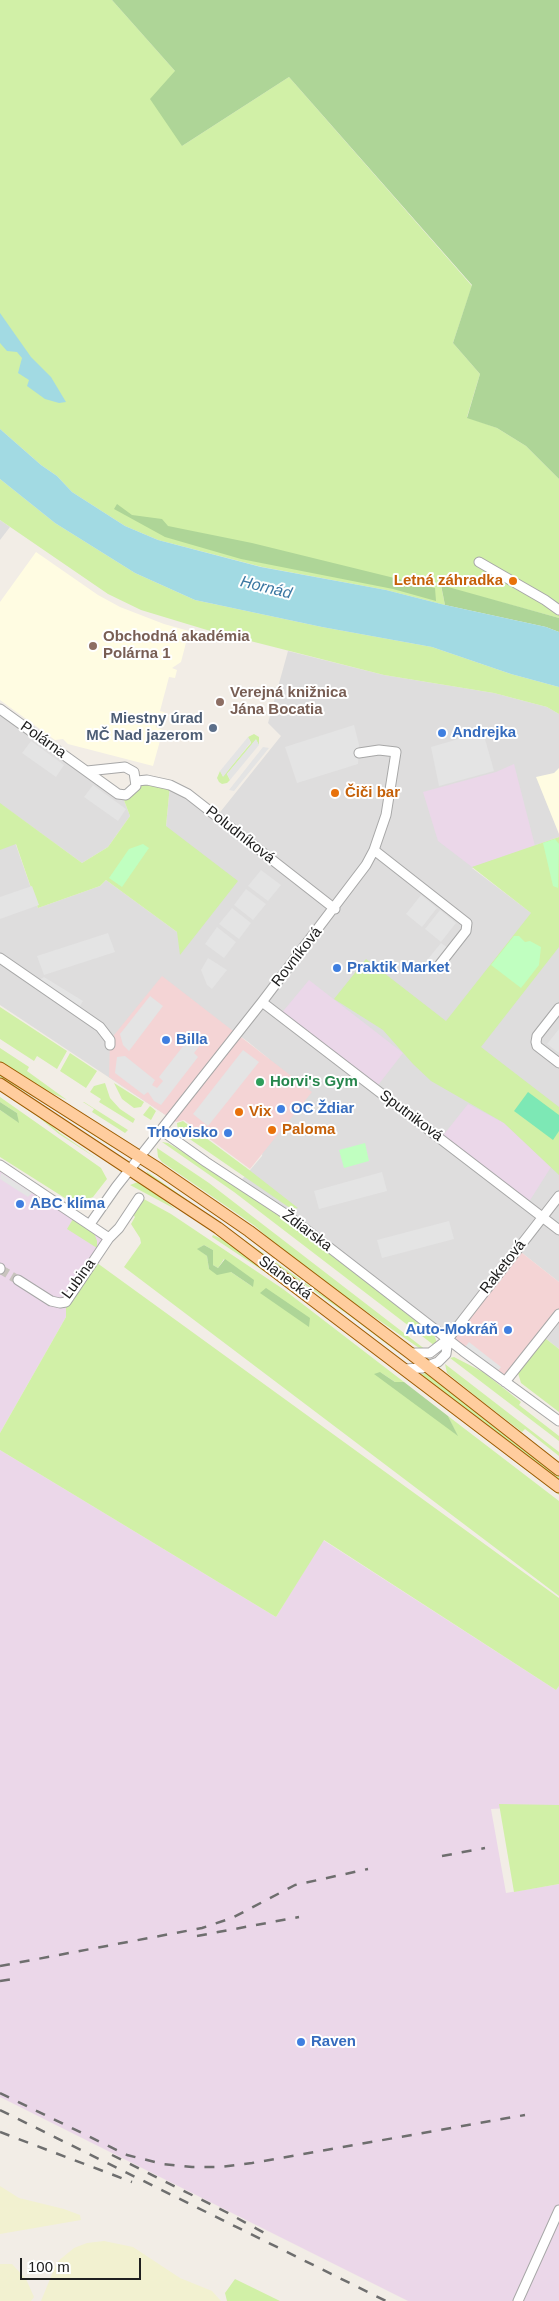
<!DOCTYPE html>
<html>
<head>
<meta charset="utf-8">
<style>
	body { margin:0 }
	#map { position:relative; width:559px; height:2301px; overflow:hidden; background:#f2ede6; font-family:Helvetica,sans-serif }
	canvas { display:block }
	.scale { position:absolute; left:20px; top:2258px; width:121px; height:22px; box-sizing:border-box; border:2px solid #202020; border-top:0; padding-left:6px; font-size:15px; line-height:18px; white-space:nowrap; color:#202020; -webkit-text-stroke:4px #fff; paint-order:stroke }
</style>
</head>
<body>
<div id="map">
<canvas width="559" height="2301"></canvas>
<div class="scale">100 m</div>
</div>
<script>
const ctx = document.querySelector('canvas').getContext('2d');
ctx.lineJoin = 'round';
function fill(path, color) { ctx.fillStyle = color; ctx.fill(path, 'evenodd'); }
const poly = rows => new Path2D(rows.map(r => 'M' + r).join(''));
function trace(path, color, width, dash) { ctx.strokeStyle = color; ctx.lineWidth = width; ctx.lineCap = dash ? 'butt' : 'round'; ctx.setLineDash(dash || []); ctx.stroke(path); }
function write(font, color, halo, rows, align = 'center') {
  ctx.font = font + ' Helvetica,sans-serif'; ctx.lineWidth = 4; ctx.setLineDash([]); ctx.textBaseline = 'middle'; ctx.strokeStyle = halo; ctx.fillStyle = color; for (const [text, x, y, turn = 0] of rows) {
    ctx.save(); ctx.translate(x, y); ctx.rotate((+turn || 0) * Math.PI / 180); ctx.textAlign = isNaN(turn) ? turn : align; if (halo) ctx.strokeText(text, 0, 0); ctx.fillText(text, 0, 0); ctx.restore();
  }
}
fill(poly([
	[0,520,10,527,0,540],
	[288,651,384,675,494,693,547,707,559,714,559,837,472,868,559,934,559,1282,517,1249,448,1339,239,1183,262,1156,269,1059,247,1041,237,1034,170,1118,0,1005,0,709,122,795,130,816,108,847,82,863,2,805,38,908,100,886,106,880,177,932,166,826,170,785,217,816,281,736,268,723],
	[559,1312,559,1349,541,1335]
]), '#dedddd');
fill(poly([
	[162,976,312,1092,250,1169,184,1120,176,1122,109,1077,110,1040],
	[517,1249,559,1282,559,1312,505,1382,448,1339]
]), '#f4d4d5');
fill(poly([
	[514,764,535,846,472,867,438,841,423,792,496,772],
	[309,980,403,1053,375,1089,280,1015],
	[468,1104,504,1123,551,1167,527,1205,441,1138],
	[0,1165,109,1238,66,1302,66,1317,0,1433],
	[0,1450,276,1617,323,1540,556,1690,559,1686,559,1805,491,1809,506,1893,559,1884,559,2301,408,2301,0,2097]
]), '#ebd7e9');
fill(poly([
	[36,552,98,595,120,607,164,624,189,631,181,662,172,668,177,670,175,678,169,677,160,711,166,713,164,721,158,719,156,727,163,730,153,766,68,744,63,739,55,740,0,700,0,602],
	[559,768,559,834,536,777,554,773]
]), '#fffce2');
fill(poly([
	[0,2186,19,2198,64,2209,80,2215,81,2220,0,2234],
	[104,2241,133,2247,180,2278,212,2291,221,2301,41,2301,57,2262,74,2248,87,2243],
	[0,2264,12,2264,26,2279,34,2297,31,2301,0,2301]
]), '#f2f1d0');
fill(poly([
	[0,0,112,0,175,71,182,146,289,77,472,286,453,343,480,374,467,417,497,428,526,446,559,479,559,618,441,586,445,605,386,590,262,567,158,540,125,526,72,492,57,476,41,465,0,429],
	[0,479,55,523,135,573,195,600,322,627,432,647,511,674,559,687,559,714,547,707,494,693,384,675,207,630,141,610,108,594,0,520],
	[254,734,259,737,259,745,256,740,227,774,230,780,227,783,222,784,219,782,217,778,220,771,223,776,251,743,248,737],
	[137,781,170,785,166,826,238,881,180,955,177,932,106,880,100,886,38,908,16,844,0,850,0,803,82,863,108,847,130,816,122,795],
	[559,837,559,947,481,1047,559,1107,559,1175,504,1123,431,1081,413,1064,383,1030,334,999,366,959,446,1021,531,913,472,867],
	[0,1007,67,1051,57,1069,37,1056,34,1061,0,1039],
	[0,1048,29,1067,27,1071,67,1100,47,1091,0,1063],
	[70,1053,97,1071,86,1088,60,1071],
	[0,1074,113,1145,112,1147,44,1103,0,1077],
	[105,1083,110,1098,120,1109,135,1119,133,1123,99,1102,101,1099,90,1092,94,1086],
	[114,1083,144,1102,141,1107,134,1108,122,1099],
	[0,1089,38,1114,60,1133,102,1162,59,1134,37,1116,0,1091],
	[0,1097,101,1168,107,1179,93,1197,79,1202,68,1200,0,1157,0,1110,18,1122,17,1113,0,1102],
	[83,1102,84,1102,128,1130,125,1133,92,1112,94,1109],
	[150,1106,156,1111,151,1120,143,1115],
	[183,1121,248,1169,298,1208,293,1209,287,1206,178,1131,177,1123],
	[162,1142,168,1143,188,1155,288,1222,434,1334,437,1343,435,1346,234,1192],
	[157,1148,209,1183,426,1350,419,1348,299,1265,255,1226,162,1162,158,1157],
	[146,1171,351,1315,409,1361,350,1316,149,1176],
	[138,1182,149,1187,175,1209,130,1185],
	[142,1198,171,1214,283,1289,404,1382,395,1382,380,1372,457,1435,448,1416,559,1501,559,1596,124,1267,141,1243,140,1238,131,1224,135,1217,132,1213],
	[204,1245,213,1250,213,1265,218,1268,224,1259,253,1287,231,1272,209,1269,207,1256,198,1249],
	[73,1219,94,1233,97,1241,97,1248,67,1229],
	[213,1235,235,1245,287,1284,559,1493,559,1495,286,1286,212,1237],
	[93,1260,559,1598,559,1686,556,1690,324,1540,276,1617,0,1450,0,1433,66,1317,66,1302],
	[541,1335,559,1349,559,1412,521,1383,518,1373],
	[454,1357,483,1372,521,1402,519,1405,559,1436,559,1441,450,1358],
	[445,1364,559,1452,559,1456,525,1429,522,1432,483,1402,447,1373],
	[427,1373,559,1476,559,1481,419,1374],
	[499,1804,559,1805,559,1884,514,1892],
	[235,2279,280,2301,227,2301,225,2293]
]), '#d1f0a7');
fill(poly([
	[112,0,559,0,559,479,526,446,497,428,467,418,480,374,453,343,472,285,289,77,182,146,150,99,175,71],
	[117,504,132,515,162,519,168,526,252,543,435,588,436,601,393,589,241,559,165,537,114,509],
	[441,585,559,618,559,632,546,627,445,605],
	[0,1102,17,1113,19,1123,0,1110],
	[204,1245,213,1250,213,1265,218,1268,225,1259,254,1280,253,1287,231,1272,217,1275,209,1269,207,1256,197,1249],
	[266,1288,310,1318,309,1327,260,1293],
	[380,1372,395,1382,404,1382,448,1416,458,1436,374,1374]
]), '#aed597');
fill(poly([
	[555,839,559,844,558,888,553,886,543,843],
	[143,844,149,848,122,887,109,878,129,849],
	[514,936,519,936,525,942,530,941,541,947,539,965,521,988,491,965],
	[365,1143,369,1161,344,1168,339,1150]
]), '#c0ffc0');
fill(poly([
	[528,1092,559,1115,559,1131,553,1140,514,1111]
]), '#7de8b5');
fill(poly([
	[354,725,359,745,358,764,297,783,285,747],
	[483,732,494,771,439,786,431,747],
	[248,737,251,742,223,777,220,771],
	[256,739,259,745,230,780,227,774],
	[31,741,64,765,56,777,22,753],
	[263,747,269,748,234,791,229,790],
	[93,785,126,809,118,821,84,797],
	[261,870,281,885,268,901,248,886],
	[32,886,39,905,0,919,0,897],
	[246,889,266,904,253,920,234,905],
	[421,895,437,908,422,927,406,914],
	[232,908,251,923,239,939,219,924],
	[440,910,456,923,441,942,425,929],
	[217,927,236,942,224,958,205,944],
	[108,933,115,952,44,975,37,956],
	[441,943,455,953,437,975,423,965],
	[208,958,227,970,212,989,207,985,201,970],
	[44,977,83,1001,80,1006,39,980],
	[150,996,163,1006,129,1051,123,1045,120,1034],
	[559,1029,559,1053,547,1044],
	[191,1036,201,1044,194,1053,198,1057,161,1105,154,1101,148,1092,144,1095,115,1073,117,1057,125,1056,155,1080,152,1085,157,1088,163,1081,159,1077],
	[243,1050,259,1062,208,1126,193,1114],
	[382,1172,387,1191,319,1209,314,1191],
	[1,1173,32,1193,28,1197,0,1179],
	[449,1221,454,1239,382,1258,377,1240],
	[469,1342,501,1367,497,1372,465,1347]
]), '#e4e4e4');
fill(poly([
	[0,313,31,357,51,377,66,402,59,403,45,399,27,386,29,380,18,373,22,358,17,352,7,351,0,343],
	[0,429,41,465,57,476,72,492,125,526,158,540,261,567,386,590,445,605,546,627,559,632,559,687,511,674,432,647,322,627,195,600,135,573,55,523,0,479]
]), '#a2dae3');
trace(poly([
	[0,1269,18,1280]
]), '#c8c4be', 9, [9, 4.5]);
const minor = poly([
	[479,562,545,600,559,610],
	[0,709,118,794,126,795,136,786,134,772,125,767,87,771],
	[137,781,147,780,170,785,188,794,335,909],
	[374,850,467,923,466,931,437,968],
	[0,958,100,1027,110,1040,110,1045],
	[262,1002,559,1230],
	[559,1008,537,1036,536,1042,537,1046,559,1063],
	[161,1130,206,1162,290,1217,463,1351,559,1421],
	[0,1165,109,1238],
	[90,1224,116,1187,262,1002,366,865,374,850,386,815,396,752,379,750,359,753],
	[0,1268,0,1269],
	[18,1280,51,1301,60,1303,66,1302,109,1238,119,1228,139,1198],
	[410,1353,430,1353,448,1339,559,1196],
	[404,1369,422,1368,438,1362,446,1354,448,1339],
	[505,1382,559,1314],
	[518,2301,559,2210]
]);
const major = poly([
	[0,1068,159,1169,249,1231,410,1353,559,1470],
	[0,1084,218,1228,559,1487]
]);
trace(minor, '#a7a7a7', 11);
trace(major, '#9d5b00', 13);
trace(minor, '#fff', 9);
trace(major, '#ffcd9e', 11);
trace(poly([
	[442,1856,485,1848],
	[197,1936,299,1917],
	[0,1966,202,1928,232,1918,295,1885,368,1869],
	[0,1981,13,1979],
	[0,2093,127,2155,163,2164,192,2167,221,2167,252,2163,525,2115],
	[0,2110,386,2301],
	[0,2132,132,2182],
	[112,2155,226,2212,270,2236]
]), '#6e6e6e', 2.5, [10, 10]);
for (const [x, y, r, color] of [
	[513,581,5,"#e8710a"],
	[93,646,5,"#8d6e63"],
	[220,702,5,"#8d6e63"],
	[213,728,5,"#5c6f8a"],
	[442,733,5,"#3f7fe0"],
	[335,793,5,"#e8710a"],
	[337,968,5,"#3f7fe0"],
	[166,1040,5,"#3f7fe0"],
	[260,1082,5,"#2e9e5b"],
	[281,1109,5,"#3f7fe0"],
	[239,1112,5,"#e8710a"],
	[272,1130,5,"#e8710a"],
	[228,1133,5,"#3f7fe0"],
	[20,1204,5,"#3f7fe0"],
	[508,1330,5,"#3f7fe0"],
	[301,2042,5,"#3f7fe0"]
]) { const dot = new Path2D(); dot.arc(x, y, r, 0, 2 * Math.PI); ctx.fillStyle = color; ctx.fill(dot); trace(dot, '#fff', 2); }
write('bold 15px', '#c56008', '#fff', [
	["Letná záhradka",503,581,"right"],
	["Čiči bar",345,793],
	["Vix",249,1112],
	["Paloma",282,1130]
], 'left');
write('bold 15px', '#785e54', '#fff', [
	["Obchodná akadémia",103,637],
	["Polárna 1",103,654],
	["Verejná knižnica",230,693],
	["Jána Bocatia",230,710]
], 'left');
write('bold 15px', '#4e5e75', '#fff', [
	["Miestny úrad",203,719],
	["MČ Nad jazerom",203,736]
], 'right');
write('bold 15px', '#366cbe', '#fff', [
	["Andrejka",452,733],
	["Praktik Market",347,968],
	["Billa",176,1040],
	["OC Ždiar",291,1109],
	["Trhovisko",218,1133,"right"],
	["ABC klíma",30,1204],
	["Auto-Mokráň",498,1330,"right"],
	["Raven",311,2042]
], 'left');
write('15px', '#202020', '#fff', [
	["Polárna",43,740,35],
	["Poludníková",240,835,38],
	["Rovníková",297,957,-52],
	["Sputniková",411,1116,37],
	["Ždiarska",307,1231,37],
	["Raketová",503,1267,-52],
	["Slanecká",285,1278,37],
	["Lubina",79,1279,-54]
]);
write('bold 15px', '#27864d', '#fff', [
	["Horvi's Gym",270,1082]
], 'left');
write('italic 16px', '#3b77a2', '#fff', [
	["Hornád",266,588,14]
]);
</script>
</body>
</html>
